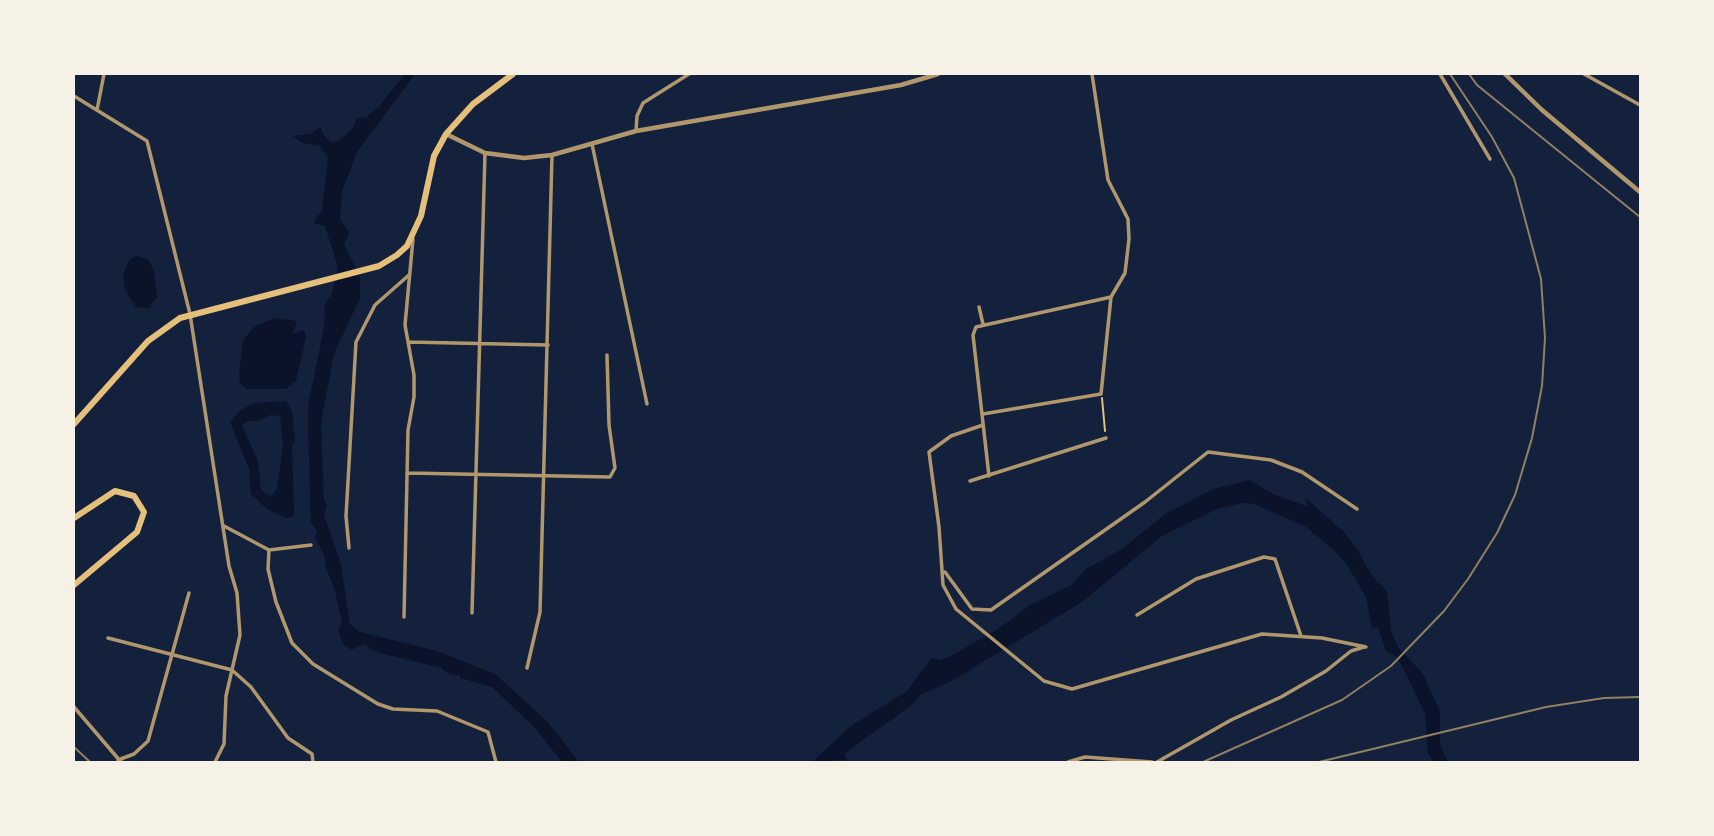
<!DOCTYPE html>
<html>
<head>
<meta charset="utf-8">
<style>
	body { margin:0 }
	#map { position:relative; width:1714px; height:836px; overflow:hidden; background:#14213d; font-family:Rubik,sans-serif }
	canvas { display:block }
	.frame { position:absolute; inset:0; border:75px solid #f6f1e7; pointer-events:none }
</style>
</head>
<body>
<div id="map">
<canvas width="1714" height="836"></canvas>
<div class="frame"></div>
</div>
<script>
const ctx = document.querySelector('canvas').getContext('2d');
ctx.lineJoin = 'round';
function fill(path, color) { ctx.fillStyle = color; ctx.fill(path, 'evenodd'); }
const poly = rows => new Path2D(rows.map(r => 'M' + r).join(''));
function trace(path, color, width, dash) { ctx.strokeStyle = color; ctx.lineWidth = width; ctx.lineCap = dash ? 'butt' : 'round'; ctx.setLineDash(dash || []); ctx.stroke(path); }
fill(poly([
	[405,74,415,74,357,152,342,191,340,219,349,233,344,245,360,276,360,298,334,354,321,423,324,499,327,506,324,515,341,564,350,624,360,632,437,651,495,674,548,722,579,762,562,762,535,728,492,687,460,678,459,673,457,676,449,674,441,668,376,652,364,644,351,650,342,642,338,630,342,623,335,590,326,568,324,554,315,539,317,531,311,523,308,429,308,405,324,328,325,303,332,294,338,267,325,226,313,223,322,210,328,158,320,146,302,143,293,136,310,134,321,127,323,134,332,143,340,140,353,128,357,118,367,117,379,106],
	[137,256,148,259,154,270,157,297,149,308,136,307,125,290,123,273,130,259],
	[275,318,297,321,293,334,304,330,306,337,296,381,286,389,246,389,240,383,239,375,243,340,255,326],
	[286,401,292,411,295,441,292,446,294,513,293,517,285,518,267,509,251,494,249,469,230,422,241,410,254,403],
	[270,415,280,416,283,445,277,488,271,497,261,490,258,461,242,426,247,421,258,421],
	[1250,480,1273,494,1309,507,1305,501,1308,500,1345,533,1357,549,1372,576,1387,591,1391,631,1398,647,1423,674,1440,711,1440,745,1448,762,1434,762,1428,754,1425,713,1402,666,1396,657,1386,651,1378,627,1372,628,1366,597,1347,565,1335,551,1306,527,1254,504,1242,503,1217,509,1162,536,1082,602,950,682,921,694,913,704,844,754,847,760,812,762,851,726,907,691,932,657,940,660,949,657,998,629,1030,605,1071,585,1086,569,1122,549,1165,514,1213,489]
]), '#0b132b');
trace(poly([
	[1102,398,1105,431]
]), '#e5c07b', 2);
trace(poly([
	[1440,74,1490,159],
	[1584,74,1640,105],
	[74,96,147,141,190,314,229,566,237,593,240,635,226,696,224,744,215,762],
	[97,110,104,74],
	[636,131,637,116,643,103,689,74],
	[592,144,647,404],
	[979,307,983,324],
	[408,342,548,345],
	[983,414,1101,394,1111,297,1125,273,1129,239,1128,219,1108,180,1092,74],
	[983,425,951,436,929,452,939,527,943,585,956,609,1044,681,1072,689,1262,634,1322,638,1366,647],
	[407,473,610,477,615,468,609,425,607,355],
	[989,476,973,335,976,327,1111,297],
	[970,481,1106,438],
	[224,526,269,550,311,545],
	[349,548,346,516,356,342,375,305,409,275],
	[269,550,268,569,276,602,292,643,313,664,378,704,393,709,437,711,488,732,496,762],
	[945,572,972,609,991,610,1145,502,1208,452,1271,460,1302,472,1357,509],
	[472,613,485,153],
	[1137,615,1196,579,1264,557,1275,559,1301,636],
	[404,617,408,430,414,397,414,375,405,325,413,239],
	[108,638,232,670,251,687,288,738,312,754,313,762],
	[527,668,540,612,552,155],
	[74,707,121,762],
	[118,760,134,754,148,741,189,593],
	[1068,762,1085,757,1152,762],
	[1157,762,1231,720,1281,697,1326,671,1351,651,1364,647]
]), '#b1986c', 3.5);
trace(poly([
	[1505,74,1542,110,1640,192],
	[446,134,485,153,524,158,552,155,636,131,901,85,938,74]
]), '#b1986c', 4.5);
trace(poly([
	[74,424,148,341,180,318,379,266,397,255,407,246,421,216,434,156,446,134,473,104,513,74],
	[74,518,115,491,134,496,144,512,137,532,74,585]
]), '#e5c07b', 6);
trace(poly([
	[1469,74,1477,85,1640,217],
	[74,747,90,762],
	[1203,762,1342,700,1391,666,1444,611,1468,579,1497,533,1515,495,1532,438,1542,386,1545,338,1541,279,1514,178,1492,137,1450,74],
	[1319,762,1546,707,1604,698,1640,697]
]), '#918062', 2);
</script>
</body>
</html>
